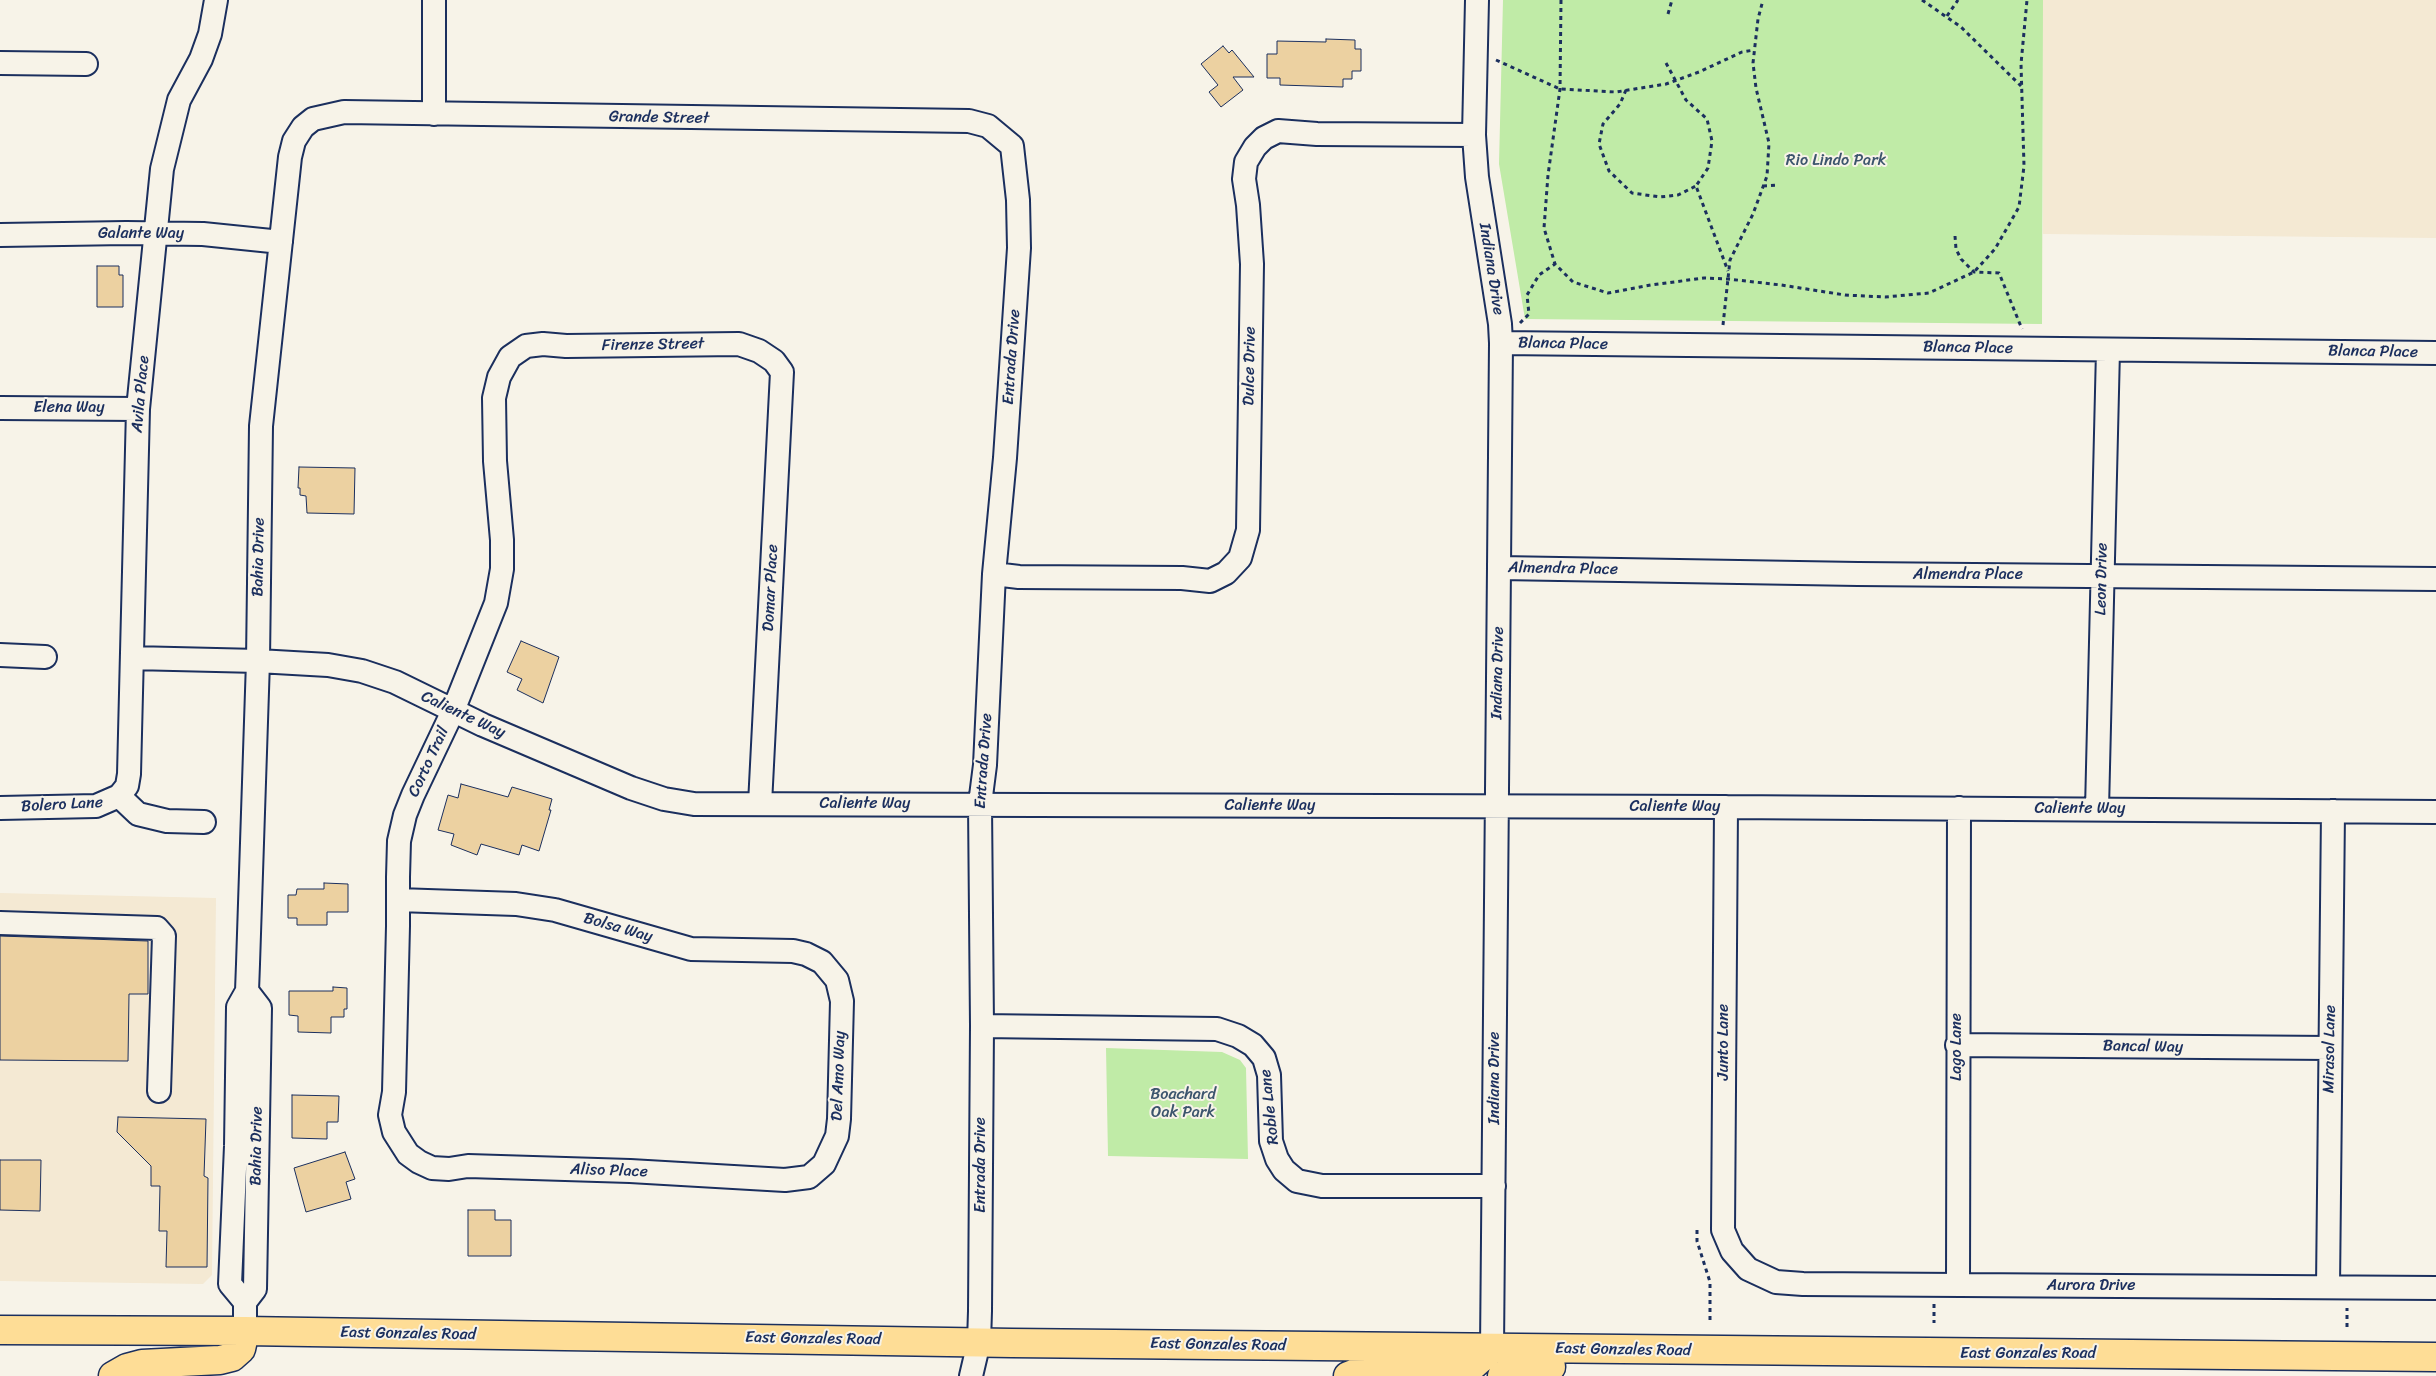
<!DOCTYPE html>
<html>
<head>
<meta charset="utf-8">
<style>
	body { margin:0 }
	canvas { display:block; background:#f7f3e8 }
</style>
</head>
<body>
<canvas width="2436" height="1376"></canvas>
<script>
const ctx = document.querySelector('canvas').getContext('2d');
ctx.lineJoin = 'round';
function fill(path, color) { ctx.fillStyle = color; ctx.fill(path, 'evenodd'); }
const poly = rows => new Path2D(rows.map(r => 'M' + r).join(''));
function trace(path, color, width, dash) { ctx.strokeStyle = color; ctx.lineWidth = width; ctx.lineCap = dash ? 'butt' : 'round'; ctx.setLineDash(dash || []); ctx.stroke(path); }
function write(font, color, halo, rows, align = 'center') {
  ctx.font = font + ' Sriracha,sans-serif'; ctx.lineWidth = 4; ctx.setLineDash([]); ctx.textBaseline = 'middle'; ctx.strokeStyle = halo; ctx.fillStyle = color; for (const [text, x, y, turn = 0] of rows) {
    ctx.save(); ctx.translate(x, y); ctx.rotate((+turn || 0) * Math.PI / 180); ctx.textAlign = isNaN(turn) ? turn : align; if (halo) ctx.strokeText(text, 0, 0); ctx.fillText(text, 0, 0); ctx.restore();
  }
}
fill(poly([
	[2043,0,2436,0,2436,238,2043,234],
	[0,893,216,898,212,1275,203,1284,0,1281]
]), '#f4e9d3');
fill(poly([
	[1503,0,2043,0,2042,324,1525,319,1499,164],
	[1106,1048,1222,1052,1240,1060,1246,1068,1248,1159,1108,1156]
]), '#c0eba7');
const building = poly([
	[1326,39,1355,40,1355,49,1361,49,1361,71,1352,71,1352,79,1343,79,1343,87,1280,85,1280,78,1267,78,1267,54,1277,54,1277,41,1326,42,1326,39],
	[1223,46,1229,53,1232,50,1254,77,1233,77,1243,90,1221,107,1209,92,1218,85,1201,64,1223,46],
	[97,266,119,266,119,275,123,275,123,307,97,307,97,266],
	[299,467,355,468,354,514,307,513,306,496,300,495,300,488,298,488,299,467],
	[521,641,559,657,543,703,517,690,522,679,507,672,521,641],
	[461,784,508,797,512,787,552,799,549,810,551,810,539,851,522,845,519,855,481,844,477,855,451,845,454,834,438,830,448,795,458,798,461,784],
	[324,883,348,884,348,912,327,912,327,925,297,925,297,918,288,918,288,895,296,895,297,889,324,889,324,883],
	[0,936,148,941,148,994,129,994,128,1061,0,1060,0,936],
	[333,987,347,988,347,1009,344,1009,344,1017,331,1017,331,1033,298,1032,298,1016,289,1015,289,991,333,991,333,987],
	[292,1095,339,1096,338,1122,327,1122,327,1139,292,1138,292,1095],
	[118,1117,206,1119,204,1176,208,1178,207,1267,166,1267,167,1231,159,1231,160,1186,151,1186,151,1166,117,1132,118,1117],
	[345,1152,355,1179,346,1182,351,1199,306,1212,294,1168,345,1152],
	[0,1160,41,1160,40,1211,0,1210,0,1160],
	[468,1210,495,1210,495,1220,511,1220,511,1256,468,1256,468,1210]
]);
fill(building, '#ecd1a1');
trace(building, '#1b2f5e', 1);
const minor = poly([
	[1477,0,1474,135,1477,177,1500,324,1501,343,1492,1348],
	[0,63,86,64],
	[434,114,434,0],
	[0,235,126,233,203,234,281,242],
	[1501,343,2436,353],
	[0,408,138,409],
	[1500,568,1858,574,2436,579],
	[994,574,1019,577,1182,578,1210,581,1226,573,1240,558,1248,530,1252,264,1248,205,1244,179,1246,162,1255,147,1264,138,1278,131,1317,134,1474,135],
	[0,655,45,657],
	[132,658,258,661,328,665,362,671,395,682,483,725,631,788,664,799,694,804,1726,807,2436,812],
	[119,796,127,786,129,774,138,409,162,169,179,100,201,59,210,34,216,0],
	[1726,807,1723,1230,1732,1251,1748,1269,1776,1282,1803,1284,2436,1288],
	[0,808,96,806,119,796,138,814,167,821,204,822],
	[2097,809,2108,350],
	[398,900,516,904,555,910,691,949,793,951,806,954,822,962,837,980,842,1001,839,1119,837,1136,824,1164,809,1177,785,1180,630,1171,468,1166,449,1169,432,1168,419,1162,408,1154,394,1132,390,1115,394,1092,398,926,398,877,399,841,405,815,413,795,453,711,496,603,502,569,502,540,495,461,494,398,499,377,510,357,526,346,543,344,566,346,739,344,759,351,774,361,782,372,760,804],
	[0,923,157,928,164,936,159,1091],
	[982,1026,1217,1029,1238,1036,1253,1045,1264,1058,1269,1075,1271,1141,1277,1159,1284,1170,1297,1181,1322,1186,1494,1186],
	[1957,1045,2330,1048],
	[1958,1285,1959,808],
	[2328,1287,2333,811],
	[245,1302,230,1284,236,1146,238,1007,247,991,248,964,258,661,261,426,290,157,294,141,303,127,313,119,344,112,969,121,988,126,1012,146,1018,200,1019,248,1005,458,994,574,985,765,980,804,982,1026,980,1311,979,1342,971,1376],
	[245,1317,245,1302,255,1289,260,1008,247,991]
]);
const major = poly([
	[0,1330,245,1331,1012,1343,2436,1357],
	[113,1376,127,1368,142,1364,220,1360,232,1357,241,1349,245,1331],
	[1348,1376,1361,1371,1471,1367,1489,1351],
	[1502,1376,1516,1367,1551,1367]
]);
trace(minor, '#1b2f5e', 26);
trace(major, '#1b2f5e', 31);
trace(poly([
	[1561,0,1560,89,1548,175,1544,228,1555,264,1573,282,1608,293,1651,285,1704,278,1728,279,1781,285,1845,295,1885,297,1929,293,1974,272,1995,249,2019,207,2024,166,2021,64,2027,0],
	[1922,0,1961,27,2021,86],
	[1668,14,1672,0],
	[1947,16,1958,0],
	[1496,60,1560,89,1616,92,1666,84,1699,72,1742,52,1754,50],
	[1666,63,1686,100,1707,119,1712,141,1708,168,1696,186,1728,271],
	[1626,90,1620,104,1603,124,1599,144,1609,171,1632,193,1660,197,1678,195,1696,186],
	[1763,186,1778,185],
	[1955,236,1956,249,1961,259,1974,272,1999,273,2022,329],
	[1520,323,1529,314,1527,295,1539,275,1555,264],
	[1723,325,1730,260,1753,214,1767,176,1769,143,1756,88,1753,63,1758,19,1763,0],
	[1697,1230,1697,1241,1710,1282,1710,1321],
	[1934,1304,1934,1323],
	[2347,1327,2347,1308]
]), '#1b2f5e', 3, [4, 4]);
trace(minor, '#f7f3e8', 22);
trace(major, '#fedd96', 28);
write('16px', '#1b2f5e', '#f7f3e8', [
	["Grande Street",659,118,1],
	["Galante Way",141,234],
	["Indiana Drive",1491,269,81],
	["Blanca Place",1563,344,1],
	["Firenze Street",653,345,-1],
	["Blanca Place",1968,348,1],
	["Blanca Place",2373,352,1],
	["Entrada Drive",1012,357,-86],
	["Dulce Drive",1250,366,-89],
	["Avila Place",141,394,-85],
	["Elena Way",69,408],
	["Bahia Drive",259,557,-89],
	["Almendra Place",1563,569,1],
	["Almendra Place",1968,575],
	["Leon Drive",2102,579,-89],
	["Domar Place",771,588,-87],
	["Indiana Drive",1498,673,-89],
	["Caliente Way",463,715,25],
	["Entrada Drive",984,761,-86],
	["Corto Trail",429,762,-65],
	["Caliente Way",865,804],
	["Bolero Lane",62,805,-3],
	["Caliente Way",1270,806],
	["Caliente Way",1675,807],
	["Caliente Way",2080,809],
	["Bolsa Way",618,928,16],
	["Junto Lane",1724,1042,-90],
	["Lago Lane",1957,1047,-90],
	["Bancal Way",2143,1047,1],
	["Mirasol Lane",2330,1049,-89],
	["Del Amo Way",839,1076,-88],
	["Indiana Drive",1495,1078,-90],
	["Roble Lane",1270,1107,-96],
	["Bahia Drive",257,1146,-89],
	["Entrada Drive",981,1165,-90],
	["Aliso Place",609,1171,2],
	["Aurora Drive",2091,1286],
	["East Gonzales Road",408,1334,1],
	["East Gonzales Road",813,1339,1],
	["East Gonzales Road",1218,1345,1],
	["East Gonzales Road",1623,1350,1],
	["East Gonzales Road",2028,1354]
]);
write('16px', '#3c556d', '#f7f3e8', [
	["Rio Lindo Park",1836,161],
	["Boachard",1183,1095],
	["Oak Park",1183,1113]
]);
</script>
</body>
</html>
